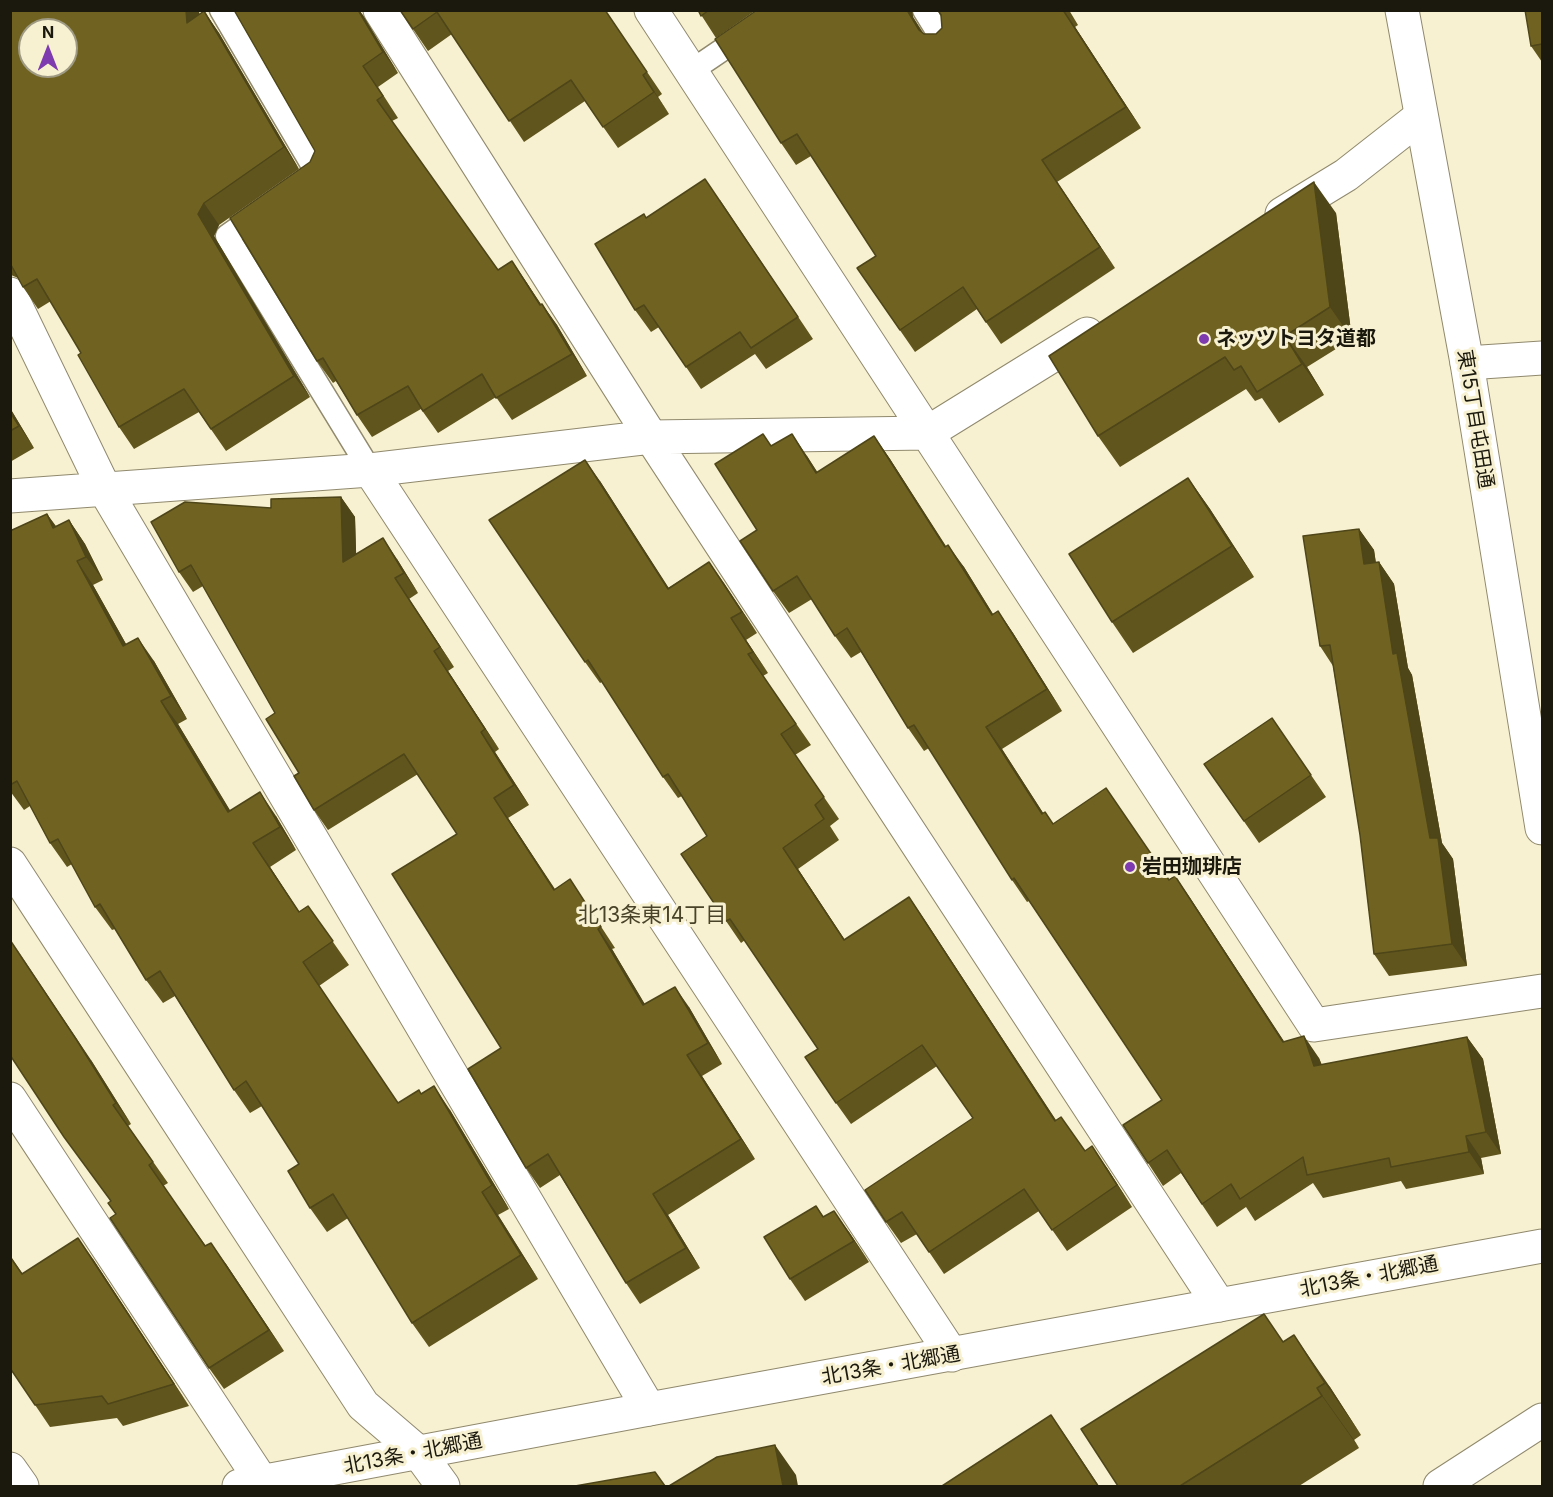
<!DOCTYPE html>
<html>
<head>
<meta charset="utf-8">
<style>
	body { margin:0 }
	#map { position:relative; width:1553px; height:1497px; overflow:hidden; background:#f7f0d1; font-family:Inter,sans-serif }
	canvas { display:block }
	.frame { position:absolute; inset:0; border:12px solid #1b190e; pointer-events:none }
	.north { position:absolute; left:18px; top:18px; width:60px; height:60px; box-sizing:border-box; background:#f7f0d1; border:2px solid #9f9a83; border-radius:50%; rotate:0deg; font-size:16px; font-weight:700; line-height:24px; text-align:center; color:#1b190e }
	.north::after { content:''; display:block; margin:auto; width:21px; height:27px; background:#7d3baf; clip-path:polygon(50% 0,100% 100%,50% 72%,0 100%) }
</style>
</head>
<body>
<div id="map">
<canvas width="1553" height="1497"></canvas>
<div class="frame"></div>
<div class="north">N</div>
</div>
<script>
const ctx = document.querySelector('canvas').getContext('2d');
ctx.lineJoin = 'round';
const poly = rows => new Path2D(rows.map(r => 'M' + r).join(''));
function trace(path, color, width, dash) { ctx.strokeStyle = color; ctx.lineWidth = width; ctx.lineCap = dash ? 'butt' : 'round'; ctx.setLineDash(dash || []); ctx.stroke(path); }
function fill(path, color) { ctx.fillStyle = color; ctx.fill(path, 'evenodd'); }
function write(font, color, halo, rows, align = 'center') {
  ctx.font = font + ' Inter,"Noto Sans JP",sans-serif'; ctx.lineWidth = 6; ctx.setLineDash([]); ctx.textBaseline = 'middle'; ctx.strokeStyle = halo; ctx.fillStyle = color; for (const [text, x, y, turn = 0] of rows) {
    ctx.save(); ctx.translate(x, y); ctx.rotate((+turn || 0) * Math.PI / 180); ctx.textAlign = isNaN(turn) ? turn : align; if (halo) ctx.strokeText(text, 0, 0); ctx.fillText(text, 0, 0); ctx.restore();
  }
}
const service = poly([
	[221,10,317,173,303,183],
	[924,10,945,44],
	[691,71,781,10],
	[261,212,227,236,370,470]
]);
const minor = poly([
	[380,10,651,437,1219,1305],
	[651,10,1314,1025,1542,991],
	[1282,214,1346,175,1420,117],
	[10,294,105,490,649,1409],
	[1467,363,1542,358],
	[370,470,952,1355],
	[10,496,370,470,651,437,927,433,1087,334],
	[10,864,363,1405,419,1453,443,1486],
	[10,1099,262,1482],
	[10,1469,22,1486]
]);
const tertiary = poly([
	[1402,10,1467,363,1542,828],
	[239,1486,649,1409,1542,1246]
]);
const secondary = poly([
	[1440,1486,1542,1420]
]);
trace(service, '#90896d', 25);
trace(minor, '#90896d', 35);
trace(tertiary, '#90896d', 35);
trace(secondary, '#90896d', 35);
trace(service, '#fff', 22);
trace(minor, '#fff', 33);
trace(tertiary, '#fff', 33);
trace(secondary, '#fff', 33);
fill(poly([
	[10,10,199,10,199,14,204,11,219,33,299,169,219,225,214,236,310,397,226,451,199,412,134,449,119,427,81,353,51,301,38,309,23,287,18,278,11,275],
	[234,10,359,10,398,73,378,87,398,118,392,121,498,270,512,261,541,304,542,304,557,325,587,376,512,420,496,397,438,433,421,409,372,437,357,415,336,381,333,383,317,361,310,162,315,151],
	[400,10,605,10,662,94,658,97,669,114,618,148,585,101,524,142,452,34,428,51],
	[698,10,756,10,716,38],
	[757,10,912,10,913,17,924,34,936,34,942,28,941,15,938,10,1069,10,1078,25,1075,27,1141,128,1057,182,1115,268,1001,344,977,309,915,352,857,268,876,256,811,156,796,165,781,143],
	[1542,10,1542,62,1531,46],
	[720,200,813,339,766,369,755,354,701,389,659,327,651,332,635,310],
	[1336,213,1352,339,1307,367,1324,395,1279,423,1262,398,1255,401,1246,389,1120,467,1098,436],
	[10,408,34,448,10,462],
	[763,434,771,446,807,456,818,473,874,436,890,459,946,546,964,567,993,614,998,611,1013,633,1062,711,1002,749,1043,813,1045,812,1053,824,1169,879,1175,876,1190,898,1284,1042,1319,1058,1322,1065,1467,1037,1483,1059,1501,1154,1481,1158,1484,1174,1406,1189,1401,1181,1323,1198,1313,1183,1255,1221,1246,1207,1217,1227,1181,1173,1163,1186,1148,1163,1162,1100,1029,901,1027,902,1012,880,929,748,924,751,908,728,861,652,851,658,835,636,812,599,789,613,773,591,757,530],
	[1188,478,1210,509,1254,577,1133,653,1112,622],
	[600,481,668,588,709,562,757,633,746,640,768,673,763,676,811,745,795,755,839,819,830,826,839,840,798,869,845,940,909,897,924,919,1056,1120,1085,1151,1107,1168,1132,1207,1067,1251,1039,1211,944,1274,917,1234,901,1243,886,1222,973,1118,937,1066,851,1124,836,1103,818,1049,745,940,741,943,726,921,707,836,682,796,678,798,663,777,602,682,600,683,585,662],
	[341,497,355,517,356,554,397,559,418,593,409,599,454,667,448,671,499,749,495,752,529,805,508,818,555,889,570,879,615,948,612,949,645,1005,689,1007,722,1064,702,1076,755,1159,668,1215,700,1268,640,1304,626,1283,560,1175,540,1188,526,1168,457,834,418,774,328,830,314,810,275,713,203,586,193,592,179,572,271,508],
	[47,514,56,526,69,520,85,544,103,580,93,585,126,644,154,661,187,719,178,724,230,811,276,816,296,850,270,867,299,912,308,906,349,965,319,986,398,1103,421,1094,450,1110,509,1209,498,1215,538,1279,429,1347,412,1323,348,1218,327,1232,310,1208,299,1164,262,1106,250,1113,234,1090,175,996,163,1003,146,980,115,929,112,930,95,907,72,864,67,867,50,843,30,806,24,810,10,791,10,531],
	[1359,529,1374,550,1376,563,1379,562,1394,584,1408,668,1412,675,1442,843,1453,859,1467,966,1389,976,1374,954,1360,835,1333,666,1320,646],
	[1272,718,1326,797,1259,843,1204,764],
	[91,1060,131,1124,128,1126,168,1183,163,1186,206,1246,226,1264,284,1351,224,1389,209,1368,116,1214,110,1201],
	[816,1206,824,1217,849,1232,869,1262,805,1301,790,1279],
	[10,1255,22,1273,93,1259,189,1406,123,1426,117,1418,50,1427,10,1368],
	[1283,1341,1330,1387,1361,1435,1354,1440,1359,1448,1299,1486,1118,1486]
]), '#60551d');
fill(poly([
	[186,10,199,10,202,44,187,23],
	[358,10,359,10,363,15,398,73,383,52],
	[907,10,912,10,913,17,934,52],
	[1063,10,1075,27,1141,128,1126,107],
	[204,11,219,33,299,169,284,147],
	[643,75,658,97,669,114,654,92],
	[1042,160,1057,182,1115,268,1100,247],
	[1314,182,1336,213,1352,339,1330,307],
	[204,203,219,225,214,236,310,397,294,376,198,214],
	[512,261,527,283,555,327,540,305],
	[542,304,557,325,587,376,572,354],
	[1285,336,1307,367,1324,395,1302,364],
	[10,408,34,448,10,412],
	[792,434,807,456,832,496,816,473],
	[874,436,890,459,960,569,945,547],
	[585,460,600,481,683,610,668,589],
	[1188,478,1210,509,1254,577,1232,546],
	[341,497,355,517,357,582,343,562],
	[47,514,63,537,53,528],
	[69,520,85,544,103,580,86,557],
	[1359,529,1374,550,1379,586,1364,564],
	[383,538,397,559,418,593,404,573],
	[948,545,964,567,1007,637,992,615],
	[77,561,93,585,140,669,123,646],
	[709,562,724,583,757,633,742,612],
	[1379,562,1394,584,1408,668,1412,675,1442,843,1453,859,1467,966,1452,944,1430,838,1393,654],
	[395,578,409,599,454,667,440,647],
	[998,611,1013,633,1062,711,1047,689],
	[731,618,746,640,768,673,753,652],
	[138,638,154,661,187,719,171,696],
	[434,651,448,671,499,749,485,729],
	[161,701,178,724,245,835,228,812],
	[986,727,1002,749,1058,836,1042,814],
	[481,732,495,752,529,805,514,785],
	[260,792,276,816,296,850,280,827],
	[494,798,508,818,568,910,554,890],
	[253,843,270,867,315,936],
	[783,848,798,869,859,962,844,940],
	[1175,876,1190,898,1299,1064,1283,1042],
	[909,897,924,919,1070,1142,1055,1121],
	[598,929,612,949,658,1026,643,1005],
	[10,939,91,1060,131,1124,116,1103],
	[675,987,689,1007,722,1064,708,1043],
	[1304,1036,1319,1058,1330,1089,1314,1066],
	[1467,1037,1483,1059,1501,1154,1486,1132],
	[687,1055,702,1076,755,1159,741,1139],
	[434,1086,450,1110,509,1209,492,1185],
	[1466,1136,1481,1158,1484,1174,1469,1152],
	[1092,1146,1107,1168,1132,1207,1117,1185],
	[482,1192,498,1215,538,1279,521,1255],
	[653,1194,668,1215,700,1268,686,1248],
	[834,1211,849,1232,869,1262,854,1241],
	[78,1238,93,1259,189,1406,174,1384],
	[211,1243,226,1264,284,1351,269,1330],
	[1294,1335,1330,1387,1361,1435,1325,1383],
	[1317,1388,1354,1440,1359,1448,1322,1396],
	[1051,1415,1071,1444,1099,1486,1098,1486],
	[775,1445,796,1475,798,1486,783,1486]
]), '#4e4518');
const building = poly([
	[10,10,186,10,187,23,204,11,284,147,204,203,198,214,294,376,211,429,184,389,119,427,78,355,81,353,37,279,23,287,10,263,10,10],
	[30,30,66,30,66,66,30,66,30,30],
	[234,10,358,10,383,52,363,66,383,96,377,100,498,270,512,261,540,305,542,304,572,354,496,398,482,374,423,411,408,386,357,415,323,358,317,361,230,218,310,162,315,151,234,10],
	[400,10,605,10,647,72,643,75,654,92,603,127,571,80,509,121,437,12,413,29,400,10],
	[698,10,709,10,701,16,698,10],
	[757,10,907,10,919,30,924,34,936,34,942,28,941,15,938,10,1063,10,1126,107,1042,160,1100,247,986,322,963,287,900,330,857,268,876,256,797,134,781,143,715,39,757,10],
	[1525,10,1542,10,1542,44,1531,46,1525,10],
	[705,179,798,317,751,348,740,332,686,367,644,305,635,310,595,244,644,214,646,218,705,179],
	[1314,182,1330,307,1285,336,1302,364,1257,392,1241,366,1234,370,1225,357,1098,436,1049,356,1314,182],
	[10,412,19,426,10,431,10,412],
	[763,434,771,446,792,434,816,473,874,436,945,547,948,545,992,615,998,611,1047,689,986,727,1042,814,1045,812,1053,824,1106,788,1169,880,1175,876,1283,1042,1304,1036,1314,1066,1467,1037,1486,1132,1466,1136,1469,1152,1391,1167,1389,1158,1307,1175,1303,1157,1240,1199,1231,1184,1202,1204,1167,1150,1148,1163,1123,1125,1162,1100,1014,878,1012,880,914,725,908,728,847,628,835,636,797,576,773,591,740,541,757,530,715,464,763,434],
	[585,460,668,589,709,562,742,612,731,618,753,652,748,654,796,724,781,734,824,797,815,805,824,819,783,848,844,940,909,897,1055,1121,1061,1117,1085,1151,1092,1146,1117,1185,1052,1230,1024,1189,929,1252,902,1212,886,1222,865,1190,973,1118,922,1045,836,1103,805,1057,818,1049,730,919,726,921,681,854,707,836,668,774,663,777,588,660,585,662,489,520,585,460],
	[1188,478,1232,546,1112,622,1069,554,1188,478],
	[341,497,343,562,383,538,404,573,395,578,440,647,434,651,485,729,481,732,514,785,494,798,554,890,570,879,601,927,598,929,643,1005,675,987,708,1043,687,1055,741,1139,653,1194,686,1248,626,1283,548,1154,526,1168,468,1069,501,1048,392,874,457,834,404,754,314,810,294,776,299,773,266,719,275,713,191,565,179,572,151,522,185,502,271,508,271,499,341,497],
	[47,514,53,528,69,520,86,557,77,561,123,646,138,638,171,696,161,701,228,812,260,792,280,827,253,843,299,912,308,906,333,941,303,962,398,1103,419,1090,421,1094,434,1086,492,1185,482,1192,521,1255,412,1323,333,1194,310,1208,288,1171,299,1164,246,1081,234,1090,160,971,146,980,100,904,95,907,58,839,50,843,17,781,10,785,10,531,47,514],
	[1359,529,1364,564,1379,562,1393,654,1397,653,1430,838,1438,838,1452,944,1374,954,1360,835,1330,645,1320,646,1303,536,1359,529],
	[1272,718,1311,775,1244,821,1204,764,1272,718],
	[10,940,76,1039,116,1103,113,1105,153,1162,149,1165,205,1246,211,1243,269,1330,209,1368,110,1218,116,1214,108,1203,111,1201,64,1137,10,1055,10,940],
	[816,1206,823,1217,834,1211,854,1241,790,1279,764,1237,816,1206],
	[78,1238,174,1384,108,1404,102,1396,35,1405,10,1368,10,1257,22,1274,78,1238],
	[1264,1314,1283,1342,1294,1335,1325,1383,1317,1388,1322,1396,1180,1486,1118,1486,1081,1429,1264,1314],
	[1051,1415,1098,1486,942,1486,1051,1415],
	[775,1445,783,1486,669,1486,717,1457,775,1445],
	[655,1472,665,1486,575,1486,655,1472]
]);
fill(building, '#706322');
trace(building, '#4e4518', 1.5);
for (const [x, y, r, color] of [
	[1204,339,6,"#7d3baf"],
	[1130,867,6,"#7d3baf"]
]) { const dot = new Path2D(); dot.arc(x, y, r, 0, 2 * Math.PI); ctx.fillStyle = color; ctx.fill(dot); trace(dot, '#f7f0d1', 2); }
write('bold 20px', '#1b190e', '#f7f0d1', [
	["ネッツトヨタ道都",1216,339],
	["岩田珈琲店",1142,867]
], 'left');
write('20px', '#1b190e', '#f7f0d1', [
	["東15丁目屯田通",1475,419,81],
	["北13条・北郷通",1369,1277,-11],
	["北13条・北郷通",891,1366,-10],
	["北13条・北郷通",413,1454,-11]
]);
write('21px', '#494329', '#f7f0d1', [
	["北13条東14丁目",652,916]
]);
</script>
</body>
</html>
